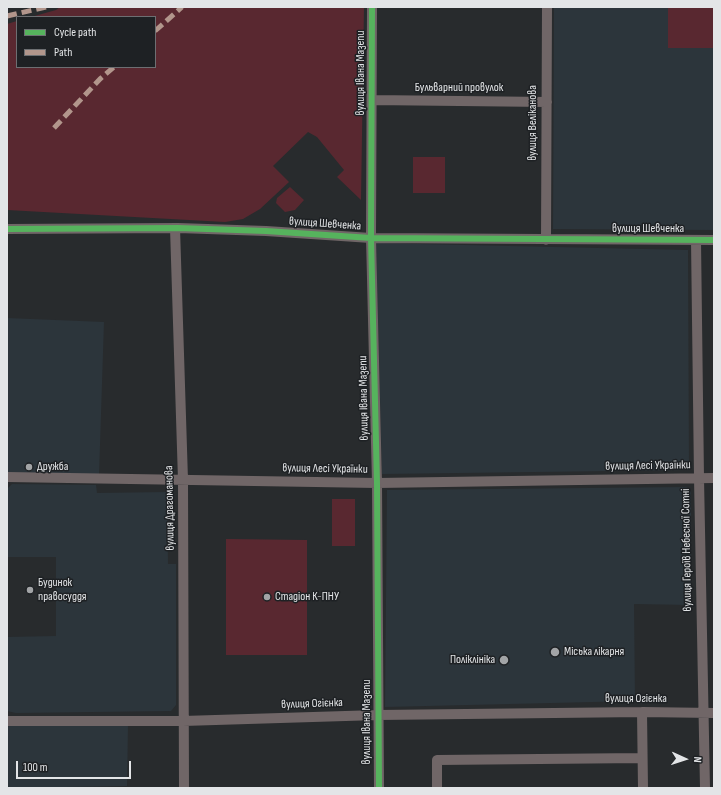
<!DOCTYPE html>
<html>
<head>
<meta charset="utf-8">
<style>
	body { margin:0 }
	#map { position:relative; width:721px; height:795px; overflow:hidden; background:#282b2d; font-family:"Sofia Sans Condensed",sans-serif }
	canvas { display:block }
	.frame { position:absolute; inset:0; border:8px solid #e3e5e7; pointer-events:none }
	.legend { position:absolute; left:16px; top:16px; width:140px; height:52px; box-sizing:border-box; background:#1e2124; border:1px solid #6d6f72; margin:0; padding:5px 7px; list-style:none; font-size:12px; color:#e3e5e7 }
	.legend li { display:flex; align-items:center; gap:8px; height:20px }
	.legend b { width:20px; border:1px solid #6d6f72 }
	.north { position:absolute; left:665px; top:739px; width:40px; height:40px; -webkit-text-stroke:3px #1e2124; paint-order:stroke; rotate:93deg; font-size:11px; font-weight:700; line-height:16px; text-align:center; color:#e3e5e7 }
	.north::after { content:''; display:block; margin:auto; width:14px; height:18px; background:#e3e5e7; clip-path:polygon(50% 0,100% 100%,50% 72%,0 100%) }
	.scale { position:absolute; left:16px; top:761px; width:115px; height:18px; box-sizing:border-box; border:2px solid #e3e5e7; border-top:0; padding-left:5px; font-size:12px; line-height:14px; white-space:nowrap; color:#e3e5e7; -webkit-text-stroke:3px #1e2124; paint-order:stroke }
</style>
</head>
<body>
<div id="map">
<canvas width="721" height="795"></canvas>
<div class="frame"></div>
<ul class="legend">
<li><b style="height:5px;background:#56b35d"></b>Cycle path</li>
<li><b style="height:5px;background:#b2968c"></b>Path</li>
</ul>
<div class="north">N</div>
<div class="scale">100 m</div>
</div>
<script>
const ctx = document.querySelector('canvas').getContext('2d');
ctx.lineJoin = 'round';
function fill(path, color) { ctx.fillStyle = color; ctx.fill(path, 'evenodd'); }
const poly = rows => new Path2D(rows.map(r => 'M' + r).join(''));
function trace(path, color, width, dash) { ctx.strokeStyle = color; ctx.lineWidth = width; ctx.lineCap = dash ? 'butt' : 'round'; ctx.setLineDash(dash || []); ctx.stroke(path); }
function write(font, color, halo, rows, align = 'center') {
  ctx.font = font + ' "Sofia Sans Condensed",sans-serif'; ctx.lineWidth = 3; ctx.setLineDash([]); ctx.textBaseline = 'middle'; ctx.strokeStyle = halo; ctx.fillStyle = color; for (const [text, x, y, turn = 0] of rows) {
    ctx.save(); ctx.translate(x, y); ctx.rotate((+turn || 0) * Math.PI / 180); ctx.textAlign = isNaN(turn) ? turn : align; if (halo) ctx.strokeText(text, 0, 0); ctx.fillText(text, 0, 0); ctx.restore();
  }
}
fill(poly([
	[554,7,714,7,714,230,553,229],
	[376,243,688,250,689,470,382,474],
	[7,318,104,322,99,476,7,473],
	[12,484,96,485,97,493,167,492,168,564,176,564,176,705,171,711,16,713,7,711,7,637,56,636,56,557,7,557,8,488],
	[687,487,691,492,691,605,634,604,635,701,385,707,387,490],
	[9,725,128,726,127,786,7,788,7,727]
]), '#2c353b');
fill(poly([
	[60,7,364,7,361,200,337,177,344,170,317,137,308,132,273,166,289,182,260,209,243,219,225,222,7,210,7,24,17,21,17,67,155,67,155,17,31,17,56,10],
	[668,7,714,7,714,48,668,48],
	[413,157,445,157,445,193,413,193],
	[290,187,304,200,295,210,285,212,276,203,277,198],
	[332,499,355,499,355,546,332,546],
	[226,539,307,540,307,655,226,655]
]), '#592830');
trace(poly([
	[372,7,371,238,377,483,379,788],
	[372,100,547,102],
	[175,228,183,480,184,788],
	[7,229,178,228,266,231,371,238,714,240],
	[546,240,547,7],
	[696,240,699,478,705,788],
	[7,477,377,483,714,478],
	[642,712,643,788],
	[7,721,183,721,378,715,642,712,714,713],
	[437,788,437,760,642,758]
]), '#706667', 10);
trace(poly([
	[7,16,46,7],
	[155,31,182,7],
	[54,128,100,79,114,67]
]), '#b2968c', 5, [10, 5]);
trace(poly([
	[372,7,371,238,377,483,379,788],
	[7,229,178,228,266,231,371,238,714,240]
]), '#56b35d', 6);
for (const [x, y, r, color] of [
	[29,467,4,"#a2a4a6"],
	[30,590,4,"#a2a4a6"],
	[267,597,4,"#a2a4a6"],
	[555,652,5,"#a2a4a6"],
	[504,660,5,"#a2a4a6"]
]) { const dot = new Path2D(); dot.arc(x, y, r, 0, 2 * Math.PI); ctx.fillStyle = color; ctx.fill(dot); trace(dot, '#1e2124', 1.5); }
write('12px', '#e3e5e7', '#1e2124', [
	["вулиця Івана Мазепи",361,73,-90],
	["Бульварний провулок",459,88],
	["вулиця Веліканова",533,123,-90],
	["вулиця Шевченка",325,224,4],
	["вулиця Шевченка",648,229],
	["вулиця Івана Мазепи",364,398,-91],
	["вулиця Лесі Українки",648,466,-1],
	["вулиця Лесі Українки",325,469,1],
	["вулиця Драгоманова",170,508,-91],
	["вулиця Героїв Небесної Сотні",687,550,-91],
	["вулиця Огієнка",636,699],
	["вулиця Огієнка",312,704,-2],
	["вулиця Івана Мазепи",367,722,-90]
]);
write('12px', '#e3e5e7', '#1e2124', [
	["Дружба",37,467],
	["Будинок",38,583],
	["правосуддя",38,597],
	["Стадіон К-ПНУ",275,597],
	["Міська лікарня",564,652],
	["Поліклініка",495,660,"right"]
], 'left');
</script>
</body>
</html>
